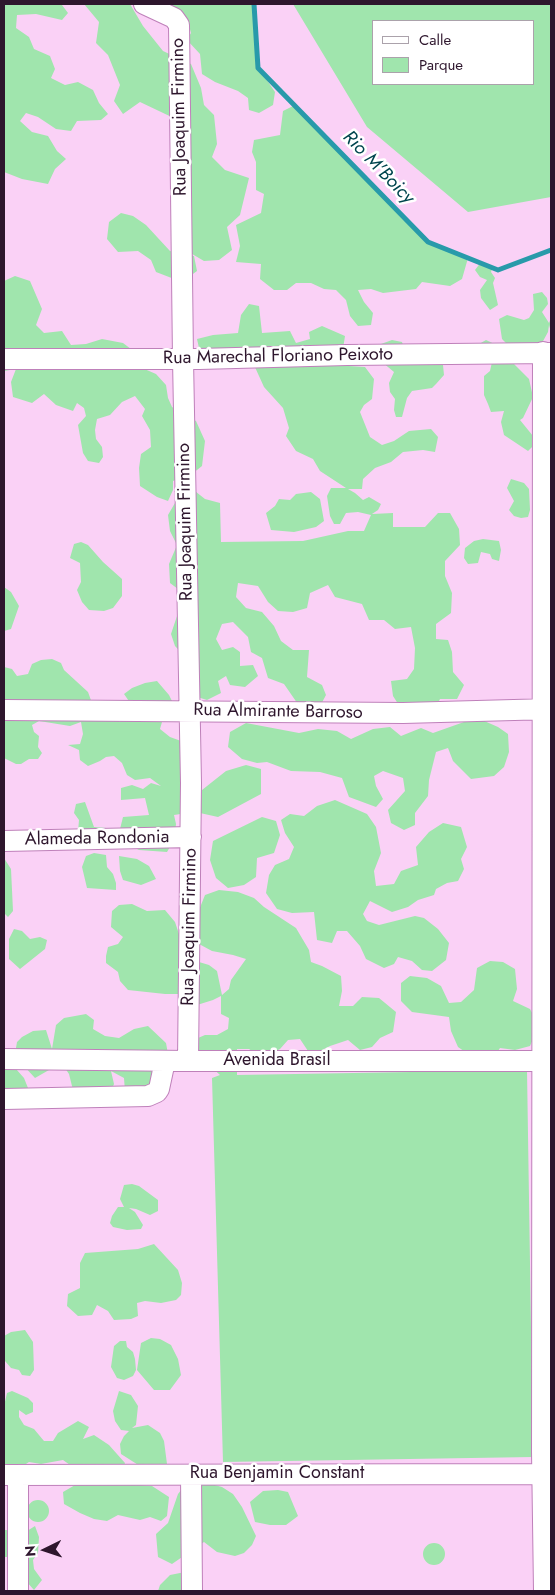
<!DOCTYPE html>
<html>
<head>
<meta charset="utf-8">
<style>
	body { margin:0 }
	#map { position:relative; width:555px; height:1595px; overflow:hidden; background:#fad1f6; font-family:Jost,sans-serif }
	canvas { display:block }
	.frame { position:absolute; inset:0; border:5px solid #2e162d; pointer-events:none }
	.legend { position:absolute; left:372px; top:20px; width:162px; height:65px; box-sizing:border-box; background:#fff; border:1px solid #aba2ab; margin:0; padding:6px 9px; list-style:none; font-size:15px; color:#2e162d }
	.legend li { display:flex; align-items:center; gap:10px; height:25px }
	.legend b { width:25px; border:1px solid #aba2ab }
	.north { position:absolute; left:20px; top:1525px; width:50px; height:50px; -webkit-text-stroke:4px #fff; paint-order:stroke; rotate:266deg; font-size:14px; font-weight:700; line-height:20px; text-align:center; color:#2e162d }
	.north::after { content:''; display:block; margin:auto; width:18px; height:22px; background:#2e162d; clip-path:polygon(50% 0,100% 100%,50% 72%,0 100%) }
</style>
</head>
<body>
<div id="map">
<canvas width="555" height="1595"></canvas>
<div class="frame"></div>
<ul class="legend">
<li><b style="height:6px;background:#fff"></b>Calle</li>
<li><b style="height:14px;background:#a0e5ad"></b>Parque</li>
</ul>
<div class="north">N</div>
</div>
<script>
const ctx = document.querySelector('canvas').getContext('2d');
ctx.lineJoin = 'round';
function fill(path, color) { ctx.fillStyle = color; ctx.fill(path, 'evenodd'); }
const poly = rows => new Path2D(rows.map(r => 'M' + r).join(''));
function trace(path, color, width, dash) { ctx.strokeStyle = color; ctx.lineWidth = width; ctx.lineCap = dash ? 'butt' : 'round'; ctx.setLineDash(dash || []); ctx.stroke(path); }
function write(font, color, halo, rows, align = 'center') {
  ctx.font = font + ' Jost,sans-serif'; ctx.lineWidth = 5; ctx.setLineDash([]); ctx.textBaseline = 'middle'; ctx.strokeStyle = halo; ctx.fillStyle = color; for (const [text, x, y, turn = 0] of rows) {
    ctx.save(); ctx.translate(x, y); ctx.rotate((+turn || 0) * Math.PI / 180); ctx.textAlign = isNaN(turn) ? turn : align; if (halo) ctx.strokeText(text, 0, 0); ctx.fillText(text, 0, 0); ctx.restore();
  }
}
fill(poly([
	[4,4,62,5,68,13,62,20,36,14,17,15,16,28,29,37,34,49,50,56,55,69,51,78,65,85,78,82,93,90,99,103,108,114,101,120,77,121,71,131,56,129,38,117,26,113,20,121,32,132,48,136,57,151,66,159,55,169,48,184,22,179,4,172],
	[84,4,130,4,143,26,163,51,191,64,201,88,204,105,214,115,217,144,212,157,225,170,249,178,240,215,227,227,232,250,219,260,204,261,182,248,180,121,140,102,123,114,114,101,120,85,108,55,96,43,99,22],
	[166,4,254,4,258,67,275,92,273,105,259,113,249,110,248,98,238,91,215,82,202,74,200,54,187,40,191,33,188,22],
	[293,4,551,4,551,197,468,212,367,127],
	[374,21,534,21,534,84,374,84],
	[295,105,428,242,468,258,462,279,450,286,422,282,416,289,383,293,371,289,358,290,364,302,373,313,371,325,358,326,350,316,346,300,336,290,324,289,311,283,296,283,287,290,274,290,260,279,261,264,236,262,240,246,236,225,261,213,264,194,256,190,256,162,252,152,254,140,280,135,283,111],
	[121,213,133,216,146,225,170,251,194,256,197,271,182,282,156,272,151,260,138,251,118,252,107,239,109,222],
	[481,262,493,267,491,272,495,278,493,283,498,305,490,310,481,298,480,290,487,280,480,277,475,270],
	[15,276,30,281,42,309,36,325,44,333,62,331,71,345,86,344,102,339,123,343,131,349,133,364,156,374,166,385,168,398,172,407,196,421,205,441,202,466,192,474,173,481,173,490,168,501,157,497,140,486,139,468,141,454,151,447,150,430,142,416,145,409,135,396,122,402,110,415,97,419,95,430,96,439,102,447,103,457,99,463,88,461,83,453,78,425,86,416,84,408,77,403,73,411,56,405,44,394,32,403,13,397,11,382,16,369,4,371,4,281],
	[542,292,547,298,548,304,542,312,549,323,551,318,551,332,549,325,548,332,542,343,508,345,502,339,499,319,507,315,524,320,529,318,534,310,533,294],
	[249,304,259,306,262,333,290,331,296,343,310,339,309,332,322,326,345,336,342,355,349,366,365,367,374,379,372,399,364,405,360,412,370,437,382,445,394,441,409,431,431,429,438,437,435,452,423,450,403,452,391,462,375,468,363,479,362,489,348,489,355,493,363,500,369,497,381,504,378,510,372,514,393,513,393,527,425,527,438,513,450,513,459,529,460,545,445,561,445,576,452,593,451,613,436,624,436,639,448,640,452,652,453,672,464,685,457,699,440,699,435,709,402,710,393,696,391,681,407,679,414,669,415,648,411,627,395,629,384,620,369,620,362,604,335,597,328,585,310,593,307,608,293,612,278,611,268,602,258,586,238,583,236,597,246,608,262,612,274,626,281,641,293,650,309,650,307,677,322,685,326,695,318,710,302,710,284,684,268,678,262,658,251,652,248,637,233,622,222,624,216,639,222,650,233,647,240,652,240,666,253,665,258,676,245,687,230,685,226,676,218,681,221,693,207,700,191,695,190,662,175,646,171,634,177,616,178,589,170,583,169,564,177,545,170,531,168,515,186,484,205,499,220,503,221,542,303,541,348,531,364,531,371,515,358,512,346,513,340,524,334,524,330,516,327,496,331,488,346,488,320,471,313,459,296,451,286,436,289,428,283,408,264,387,254,365,239,368,201,357,197,339,213,335,238,333,241,315],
	[392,340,402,342,404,348,431,355,443,365,444,375,436,384,432,388,412,391,407,398,402,417,396,417,394,410,395,399,390,392,389,383,394,372,382,362,379,355,381,344],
	[486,340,499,346,510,360,529,379,533,397,523,418,520,420,533,436,533,446,528,451,504,435,501,422,504,411,491,412,488,404,484,395,484,376,490,371,492,362,479,349,479,344],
	[511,479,524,483,529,489,530,510,528,517,521,518,514,516,509,510,514,501,507,488],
	[311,492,320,499,324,521,316,527,294,532,271,530,266,513,275,506,279,499,290,500,296,494],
	[483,539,499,541,501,550,499,561,492,559,490,554,481,552,478,563,468,564,464,558,465,548,474,541],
	[81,542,88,545,103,562,122,579,122,596,113,608,104,611,89,610,82,602,77,590,81,582,80,563,70,558,74,544],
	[4,587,11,592,19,606,11,629,4,631],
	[52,659,61,663,64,670,88,692,92,703,110,711,120,722,125,714,133,707,124,694,132,688,145,683,157,681,169,695,174,705,162,722,160,729,170,737,181,741,187,813,174,815,176,824,174,840,167,852,139,850,129,845,78,832,79,820,74,813,76,804,85,802,94,827,120,829,123,817,149,815,145,798,121,800,121,788,132,785,143,789,151,783,161,786,150,778,135,780,127,775,122,763,114,756,106,757,100,761,88,766,80,760,79,750,68,745,80,744,83,734,81,722,70,726,39,721,32,725,34,732,39,736,38,747,42,753,38,759,29,759,21,764,16,764,4,758,4,667,12,669,17,676,28,674,32,664,41,660],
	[482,720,498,727,508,734,509,752,504,767,494,776,471,779,453,761,448,748,436,752,429,780,428,796,415,813,415,825,404,830,391,823,388,810,405,791,403,778,383,771,374,776,376,786,383,799,376,807,349,797,342,778,320,772,291,771,267,762,257,763,242,759,228,747,230,732,246,723,299,733,318,729,337,731,351,739,373,729,390,727,401,736,421,728,433,733,464,722],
	[246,765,261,769,261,794,218,817,200,813,202,790,226,771],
	[335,800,367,814,376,827,381,853,374,871,376,886,394,884,401,871,418,865,416,847,429,832,443,823,461,827,467,847,461,859,464,869,458,881,447,883,436,889,434,895,418,900,408,907,392,912,370,901,363,914,367,921,379,925,415,916,424,918,438,929,449,943,446,960,432,971,422,970,412,961,398,957,394,964,384,968,366,959,360,946,347,931,337,931,332,943,317,940,314,912,292,913,277,909,266,893,269,875,275,865,289,859,294,847,285,833,281,820,290,814,304,816,317,806],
	[262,817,276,821,280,835,274,853,257,858,256,877,244,885,228,888,216,878,210,860,213,841],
	[94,853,106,855,107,867,113,874,116,883,116,890,87,888,82,867,86,856],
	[119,856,137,859,149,866,156,879,141,885,123,880,120,871],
	[4,858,11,869,13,911,8,917,4,913],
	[219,890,238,892,254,898,264,907,296,928,309,950,311,962,322,966,341,976,342,991,339,1006,353,1006,362,997,379,998,396,1012,393,1032,380,1038,372,1047,360,1050,348,1040,330,1046,322,1050,308,1051,300,1039,288,1040,280,1049,262,1058,249,1049,237,1049,237,1075,527,1070,533,1457,223,1462,212,1078,220,1075,205,1061,191,1041,205,1035,217,1035,228,1029,229,1018,221,1014,221,996,213,1000,197,1005,179,994,165,994,128,990,120,981,118,972,106,963,106,956,108,947,118,944,123,937,111,927,112,911,119,905,132,904,147,911,165,910,175,922,180,937,181,963,199,962,209,965,217,971,222,995,229,989,231,980,246,959,233,955,212,951,199,944,191,930,205,895],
	[14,929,22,931,30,939,40,937,47,940,45,949,20,969,9,959,9,939],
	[490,961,503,962,515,969,517,989,513,1001,530,1009,539,1026,530,1046,515,1050,500,1048,494,1057,474,1058,458,1047,451,1031,449,1017,412,1012,401,1001,401,983,410,976,427,978,441,986,449,1003,461,1002,474,990,477,968],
	[86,1014,94,1020,93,1029,105,1036,119,1038,134,1029,148,1026,166,1043,168,1054,159,1066,152,1071,158,1084,125,1092,124,1078,111,1071,114,1084,107,1101,73,1090,69,1074,63,1065,55,1063,49,1070,35,1078,22,1064,16,1048,17,1042,22,1037,33,1031,46,1030,52,1049,56,1025,64,1018],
	[16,1069,24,1078,28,1088,26,1094,4,1098,4,1070],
	[132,1184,139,1186,158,1200,158,1211,150,1215,136,1209,129,1208,135,1212,143,1225,141,1229,127,1230,113,1227,110,1223,112,1216,118,1207,124,1207,120,1199,124,1185],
	[154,1244,178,1270,182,1283,181,1295,176,1300,161,1303,145,1301,137,1303,138,1316,131,1319,114,1320,108,1311,97,1305,92,1315,78,1316,67,1306,68,1294,80,1288,80,1263,85,1253,138,1249],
	[25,1330,33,1342,34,1370,30,1376,22,1375,19,1370,11,1368,5,1361,4,1351,4,1336,11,1332],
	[151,1338,160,1339,171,1345,178,1359,181,1375,170,1390,154,1390,137,1370,141,1343],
	[120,1341,126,1341,127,1347,133,1352,135,1359,136,1370,133,1376,124,1380,117,1378,111,1367,114,1346],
	[12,1391,28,1398,33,1403,33,1412,26,1415,19,1410,19,1417,24,1425,34,1429,44,1441,53,1441,58,1433,78,1421,89,1427,83,1439,94,1435,109,1445,125,1463,122,1472,70,1465,63,1460,41,1464,29,1462,23,1466,4,1471,4,1406,7,1393],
	[119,1391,131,1395,138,1406,136,1425,132,1428,148,1425,160,1433,164,1441,167,1464,158,1471,143,1468,121,1454,120,1444,124,1436,129,1431,121,1430,115,1421,113,1411],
	[82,1481,152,1486,169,1497,167,1516,161,1521,150,1517,140,1520,118,1515,107,1521,94,1519,80,1513,64,1504,63,1492],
	[211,1484,222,1487,233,1494,242,1507,256,1536,252,1545,244,1553,235,1556,217,1552,204,1542,172,1564,158,1557,156,1534,168,1523,178,1494,185,1485],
	[278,1490,288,1492,298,1516,286,1525,270,1525,255,1522,250,1502,263,1491],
	'27 1511a11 11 0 1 1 22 0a11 11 0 1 1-22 0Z',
	[4,1522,5,1530,27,1531,35,1526,39,1537,38,1553,33,1560,34,1569,42,1580,34,1590,26,1581,11,1557,4,1557],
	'423 1554a11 11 0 1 1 22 0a11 11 0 1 1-22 0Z',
	[185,1572,194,1573,203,1590,205,1591,158,1591,160,1585,170,1575]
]), '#a0e5ad');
trace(poly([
	[254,4,258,68,428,242,498,270,551,250]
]), '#289aaa', 5);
const minor = poly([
	[144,4,174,18,179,25,183,359,191,783,188,1061],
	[543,352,542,1451,544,1591],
	[4,359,199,359,347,355,551,353],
	[4,710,403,713,551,709],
	[4,841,191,837],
	[4,1059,188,1061,551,1061],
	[4,1099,148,1096,157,1092,159,1089,165,1061],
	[4,1475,551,1474],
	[18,1475,18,1591],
	[191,1475,192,1591]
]);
trace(minor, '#bf80ba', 22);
trace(minor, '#fff', 20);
write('18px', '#2e162d', '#fff', [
	["Rua Joaquim Firmino",180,117,-91],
	["Rua Marechal Floriano Peixoto",278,357,-1],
	["Rua Joaquim Firmino",186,522,-91],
	["Rua Almirante Barroso",278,712,1],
	["Alameda Rondonia",97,839,-1],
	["Rua Joaquim Firmino",190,927,-89],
	["Avenida Brasil",277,1061],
	["Rua Benjamin Constant",277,1474]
]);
write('italic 19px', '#00454e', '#fff', [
	["Rio M'Boicy",378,168,46]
]);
</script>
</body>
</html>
